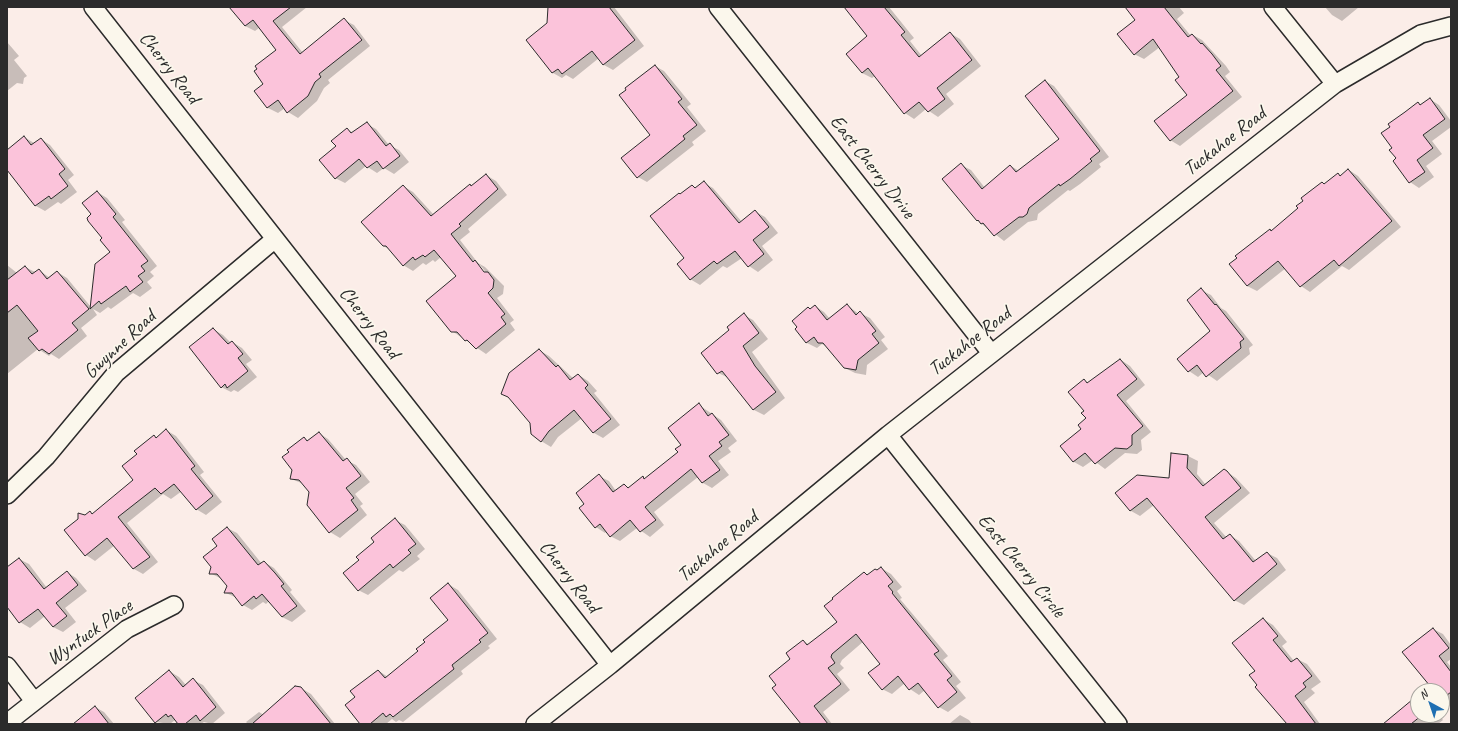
<!DOCTYPE html>
<html>
<head>
<meta charset="utf-8">
<style>
	body { margin:0 }
	#map { position:relative; width:1458px; height:731px; overflow:hidden; background:#fbede8; font-family:Caveat,sans-serif }
	canvas { display:block }
	.frame { position:absolute; inset:0; border:8px solid #2b2b2b; pointer-events:none }
	.north { position:absolute; left:1410px; top:683px; width:40px; height:40px; box-sizing:border-box; background:#fbf7ec; border:1px solid #a8a59f; border-radius:50%; rotate:320deg; font-size:11px; font-weight:700; line-height:16px; text-align:center; color:#2b2b2b }
	.north::after { content:''; display:block; margin:auto; width:14px; height:18px; background:#1f6fb2; clip-path:polygon(50% 0,100% 100%,50% 72%,0 100%) }
</style>
</head>
<body>
<div id="map">
<canvas width="1458" height="731"></canvas>
<div class="frame"></div>
<div class="north">N</div>
</div>
<script>
const ctx = document.querySelector('canvas').getContext('2d');
ctx.lineJoin = 'round';
function fill(path, color) { ctx.fillStyle = color; ctx.fill(path, 'evenodd'); }
const poly = rows => new Path2D(rows.map(r => 'M' + r).join(''));
function trace(path, color, width, dash) { ctx.strokeStyle = color; ctx.lineWidth = width; ctx.lineCap = dash ? 'butt' : 'round'; ctx.setLineDash(dash || []); ctx.stroke(path); }
function write(font, color, halo, rows, align = 'center') {
  ctx.font = font + ' Caveat,sans-serif'; ctx.lineWidth = 3.5; ctx.setLineDash([]); ctx.textBaseline = 'middle'; ctx.strokeStyle = halo; ctx.fillStyle = color; for (const [text, x, y, turn = 0] of rows) {
    ctx.save(); ctx.translate(x, y); ctx.rotate((+turn || 0) * Math.PI / 180); ctx.textAlign = isNaN(turn) ? turn : align; if (halo) ctx.strokeText(text, 0, 0); ctx.fillText(text, 0, 0); ctx.restore();
  }
}
fill(poly([
	[231,7,307,7,282,27,303,53,344,20,354,25,370,46,328,80,330,83,324,88,317,101,298,118,288,112,285,108,278,113,268,108,255,91,264,84,277,50,259,28,255,31,245,26],
	[549,7,614,7,644,46,613,70,604,65,599,58,573,79,566,75,562,78,553,73,527,40,548,23],
	[845,7,889,7,914,38,910,41,922,56,950,33,960,39,981,66,946,94,954,104,938,117,926,109,914,119,905,113,875,76,872,78,862,73,868,37],
	[1131,7,1179,7,1184,13,1177,19,1191,36,1193,35,1202,40,1226,66,1230,72,1225,76,1242,97,1180,146,1170,140,1188,95,1180,77,1160,47,1144,59,1134,54,1137,20],
	[1325,7,1359,7,1342,21,1332,15],
	[7,42,19,56,14,60,27,76,24,78,23,84,17,83,7,91],
	[655,66,664,71,691,104,687,107,706,131,692,142,694,145,647,182,638,177,652,135],
	[1045,81,1054,86,1109,157,1099,164,1101,167,1080,184,1070,191,1068,190,1038,214,1037,220,1028,222,1004,241,978,221,944,179,961,165,971,170,985,188,1011,166,1019,171,1060,139],
	[1430,99,1439,105,1451,121,1451,127,1432,141,1442,154,1426,166,1434,177,1419,188,1410,182,1394,161,1397,158,1393,148,1418,103,1422,105],
	[367,124,376,129,389,145,399,150,409,162,394,174,384,168,377,173,366,166,345,183,335,178,337,146,347,129,353,133],
	[24,137,34,143,41,139,50,145,74,175,68,180,77,192,61,204,58,202,45,211,36,206,7,168,7,151],
	[1349,170,1358,176,1401,227,1349,270,1342,266,1310,292,1301,286,1286,268,1257,291,1247,286,1270,230,1272,231,1338,174,1341,176],
	[486,175,496,181,507,195,468,229,470,232,460,240,478,263,485,267,504,286,503,294,497,298,514,320,510,323,515,330,486,354,452,331,457,276,441,257,435,262,433,260,426,265,423,263,413,271,403,265,391,250,383,246,403,186,413,192,434,215,470,185,473,187],
	[478,265,480,265,488,275,487,276],
	[704,183,713,188,742,222,756,212,765,217,778,233,762,246,773,260,758,272,749,266,742,258,727,268,723,266,700,285,690,279,686,258,681,195,692,186,696,189],
	[97,192,107,198,125,220,122,222,157,266,150,272,154,276,147,282,152,288,140,297,133,293,111,309,108,307,100,313,93,309,97,315,81,328,87,336,59,359,51,354,49,356,38,349,7,374,7,265,17,273,25,267,35,272,39,270,50,278,57,272,67,278,91,307,111,253,92,215],
	[1201,290,1211,295,1221,308,1226,311,1253,345,1249,348,1250,354,1217,381,1204,372,1198,377,1189,371,1212,332],
	[847,305,859,314,860,313,870,318,885,337,881,340,888,349,867,365,866,375,855,373,845,368,829,348,822,344,817,348,807,343,796,329,815,306,824,312,830,319],
	[744,315,753,320,768,339,752,352,785,398,764,415,754,410,729,378,718,373],
	[213,329,223,335,231,343,232,342,242,348,252,360,246,364,257,377,238,392,234,390,231,392,221,387],
	[539,350,549,356,574,379,579,375,588,381,597,391,594,393,620,425,603,438,594,433,582,418,558,437,551,447,541,441],
	[1121,360,1130,366,1145,385,1126,401,1151,432,1141,440,1142,450,1137,454,1125,453,1105,469,1093,460,1083,467,1074,462,1061,446,1083,429,1088,418,1085,411,1084,380,1089,383],
	[699,405,721,420,737,441,728,448,731,452,718,461,729,475,712,488,703,483,698,477,654,512,664,525,650,537,637,528,620,541,610,536,607,531,605,533,596,527,586,504,599,476,609,481,616,491,624,485,630,488,643,478,646,479,679,452],
	[166,430,176,436,204,472,200,475,222,502,206,515,196,509,182,491,171,499,163,494,127,523,158,562,143,574,134,569,115,545,95,561,86,555,86,516,90,512,93,514,135,480,138,454,154,436,157,438],
	[319,433,328,439,346,460,356,465,370,482,355,494,363,504,360,506,367,515,340,538,330,532,310,492,304,484,291,479,293,470,290,452,304,438,309,441],
	[1172,454,1188,456,1198,461,1197,474,1206,485,1224,470,1236,478,1250,493,1214,523,1227,538,1230,535,1239,541,1256,561,1267,553,1277,558,1286,570,1244,605,1234,600,1154,505,1140,516,1131,511,1116,494,1170,479],
	[395,520,405,525,425,549,417,556,420,559,403,572,399,570,368,595,358,590,360,560],
	[227,528,237,533,262,564,264,562,274,568,292,590,290,592,306,611,292,622,282,617,269,601,266,604,263,602,252,610,243,605,237,598,226,593,228,586,222,579,210,573,219,546],
	[19,559,29,564,47,588,67,572,76,578,87,591,65,608,76,622,63,632,53,627,45,616,30,628,20,622,7,606,7,569],
	[881,568,891,574,902,587,897,591,902,598,900,599,948,656,943,660,961,682,956,686,966,698,948,712,939,707,925,690,919,695,910,689,905,683,892,694,882,689,882,664,864,641,842,660,840,664,844,668,837,674,850,690,823,712,832,724,803,724,777,685,803,641,810,645,838,622,865,573,868,575],
	[448,584,458,590,497,639,488,646,490,648,461,671,463,674,403,722,399,720,396,722,392,719,386,724,362,724,356,697,379,671,388,677,419,651,449,620],
	[1263,619,1273,625,1287,642,1282,646,1294,661,1297,659,1307,664,1321,682,1311,689,1315,693,1304,702,1320,724,1288,724,1258,685,1256,671],
	[1433,629,1443,634,1451,645,1451,659,1447,662,1451,667,1451,705,1442,712,1442,691,1425,691,1431,686],
	[169,671,179,677,186,685,193,680,203,685,225,713,212,724,204,722,201,724,179,724,175,720,170,724,156,722],
	[301,688,311,694,335,724,248,724,246,722,259,712,264,715],
	[1418,697,1418,715,1439,715,1443,720,1438,724,1386,724],
	[95,707,104,712,114,724,73,724],
	[960,715,969,720,972,724,949,724]
]), '#0003');
const building = poly([
	[229,7,291,7,273,21,300,54,344,18,362,40,319,74,321,77,315,82,308,96,287,113,278,100,267,108,254,91,263,84,254,71,257,69,255,66,276,50,253,20,245,26,229,7],
	[548,7,609,7,635,40,603,65,592,51,562,74,558,69,552,73,526,40,547,23,548,7],
	[844,7,884,7,905,32,901,35,919,57,950,32,972,60,937,88,945,99,928,112,919,102,904,114,868,68,862,73,846,54,867,36,844,7],
	[1125,7,1164,7,1188,37,1192,34,1201,44,1202,43,1212,54,1221,66,1216,70,1233,91,1170,141,1154,121,1187,95,1175,80,1179,77,1153,39,1134,55,1117,34,1135,20,1125,7],
	[655,65,682,99,678,102,697,125,683,136,685,139,637,178,621,158,650,135,619,95,626,90,625,88,655,65],
	[1045,80,1100,151,1090,159,1092,161,1070,179,1060,186,1059,184,1029,208,1027,214,1023,217,1019,217,994,236,983,223,981,224,978,220,977,221,942,179,961,163,982,189,1010,165,1016,172,1059,139,1025,96,1045,80],
	[1430,98,1445,119,1423,135,1433,148,1417,160,1425,172,1409,183,1393,161,1396,158,1389,150,1392,148,1381,133,1390,127,1388,124,1405,112,1418,102,1420,105,1430,98],
	[367,122,386,146,390,143,400,156,383,169,377,161,367,168,359,159,335,179,319,160,336,146,331,141,347,128,351,133,367,122],
	[24,136,31,145,41,138,65,169,59,174,68,186,51,199,49,196,35,206,7,170,7,150,24,136],
	[1348,169,1392,221,1339,266,1334,260,1300,287,1278,261,1247,286,1229,264,1237,258,1235,256,1270,229,1271,231,1298,208,1296,206,1303,201,1301,198,1322,182,1324,184,1338,173,1340,176,1348,169],
	[486,174,498,189,459,224,461,226,451,234,473,262,475,260,484,272,488,272,494,280,493,288,488,293,505,314,501,317,506,324,476,349,467,340,465,341,457,332,451,332,426,301,456,276,434,250,425,257,423,255,415,260,413,257,403,266,386,246,383,246,361,222,403,185,431,216,470,184,471,186,486,174],
	[704,181,739,223,755,210,769,227,753,240,764,254,748,267,735,251,717,264,714,261,690,280,677,264,684,258,650,216,679,193,680,194,692,185,695,188,704,181],
	[97,191,116,214,113,217,148,261,141,266,145,271,138,276,143,282,130,292,126,286,101,304,99,301,90,309,95,264,110,252,100,240,102,238,88,221,87,218,91,214,82,203,97,191],
	[25,266,32,274,39,269,47,279,57,271,89,309,72,323,78,330,49,354,42,349,39,351,28,338,38,331,17,305,7,313,7,280,25,266],
	[1201,288,1215,305,1216,304,1244,339,1240,342,1241,348,1206,377,1197,365,1188,372,1177,359,1210,331,1187,300,1201,288],
	[847,304,856,315,860,311,876,331,872,334,879,343,858,360,856,370,844,368,823,343,818,343,814,337,806,343,795,329,797,327,792,321,808,307,810,309,815,305,827,320,847,304],
	[744,313,759,333,743,346,755,366,776,392,753,410,722,371,717,374,701,353,729,330,727,327,744,313],
	[213,328,228,344,232,341,243,354,238,358,248,371,227,388,225,384,221,388,189,347,213,328],
	[539,349,556,367,558,365,570,380,578,374,588,385,585,388,611,419,593,433,574,410,549,431,541,442,531,434,530,423,508,397,501,394,509,373,539,349],
	[1120,359,1137,379,1117,395,1143,426,1132,435,1132,445,1127,449,1115,448,1095,464,1085,453,1073,462,1060,446,1081,429,1078,425,1086,418,1081,413,1084,411,1068,392,1084,379,1087,383,1120,359],
	[699,403,708,416,712,413,729,435,719,442,722,446,709,456,720,470,702,483,691,469,645,507,656,520,640,532,630,520,610,537,600,524,595,528,579,508,584,504,576,493,599,474,613,492,624,484,628,488,643,476,644,479,678,452,675,449,681,445,668,428,699,403],
	[166,429,195,466,191,469,213,496,196,510,174,484,161,494,155,488,118,517,150,557,133,569,107,538,85,556,64,530,78,519,78,513,85,515,90,511,92,514,133,480,122,466,137,454,134,451,154,435,156,438,166,429],
	[319,432,343,461,347,458,361,476,346,488,354,498,351,500,358,510,329,533,307,505,309,492,299,480,290,479,292,470,282,457,289,452,287,450,304,437,307,441,319,432],
	[1171,453,1188,455,1187,468,1203,486,1224,469,1227,471,1241,488,1205,517,1223,539,1230,534,1253,562,1267,552,1277,564,1234,601,1147,498,1130,511,1115,493,1137,475,1169,478,1171,453],
	[395,518,416,544,408,550,411,553,393,568,390,564,358,591,343,573,359,560,356,557,374,542,371,538,395,518],
	[227,527,258,565,264,561,275,573,284,584,281,586,297,606,282,617,262,594,256,599,254,596,242,606,232,593,224,593,227,586,217,574,209,574,211,567,203,557,217,546,212,539,227,527],
	[19,558,44,589,67,571,78,585,56,603,67,616,53,627,38,609,19,623,7,607,7,567,19,558],
	[881,567,893,582,888,586,893,592,892,593,939,651,934,654,952,676,947,680,957,692,938,708,918,683,909,690,898,676,882,690,868,673,880,664,856,634,832,654,831,657,835,663,828,668,841,684,814,706,828,724,801,724,772,688,776,685,769,676,790,659,786,653,803,640,807,645,837,622,824,606,833,599,832,598,864,572,867,575,875,569,877,570,881,567],
	[448,583,488,633,479,640,481,642,452,665,454,669,393,717,390,714,386,717,383,713,370,724,360,724,345,705,355,697,350,691,378,670,385,678,418,651,416,649,425,642,423,640,448,620,430,598,448,583],
	[1263,618,1278,636,1273,640,1291,662,1297,658,1312,676,1303,683,1306,687,1295,696,1316,724,1287,724,1255,687,1257,685,1249,675,1255,671,1232,643,1263,618],
	[1433,628,1449,648,1439,656,1451,672,1451,692,1442,699,1442,691,1423,691,1430,686,1402,652,1433,628],
	[169,670,183,687,193,678,216,707,200,721,196,715,185,724,178,724,171,715,168,717,166,714,155,723,135,698,169,670],
	[295,686,301,687,331,724,252,724,295,686],
	[1418,695,1418,715,1422,715,1411,724,1383,724,1418,695],
	[95,706,109,724,73,724,95,706]
]);
fill(building, '#fbc3da');
trace(building, '#2b2b2b', 1);
const street = poly([
	[93,7,610,665],
	[718,7,991,353],
	[1273,7,1335,84],
	[888,435,1118,724],
	[7,495,46,457,116,373,275,239],
	[7,666,34,701],
	[7,723,127,629,174,605],
	[535,724,610,665,888,435,1335,84,1421,34,1451,26]
]);
trace(street, '#2b2b2b', 20);
trace(street, '#fbf7ec', 17);
write('20px', '#2b2b2b', '#fbf7ec', [
	["Cherry Road",169,68,52],
	["Tuckahoe Road",1225,142,-38],
	["East Cherry Drive",872,167,52],
	["Cherry Road",369,323,52],
	["Tuckahoe Road",970,342,-38],
	["Gwynne Road",120,345,-43],
	["Tuckahoe Road",718,547,-40],
	["East Cherry Circle",1021,566,51],
	["Cherry Road",569,577,52],
	["Wyntuck Place",90,633,-35]
]);
</script>
</body>
</html>
